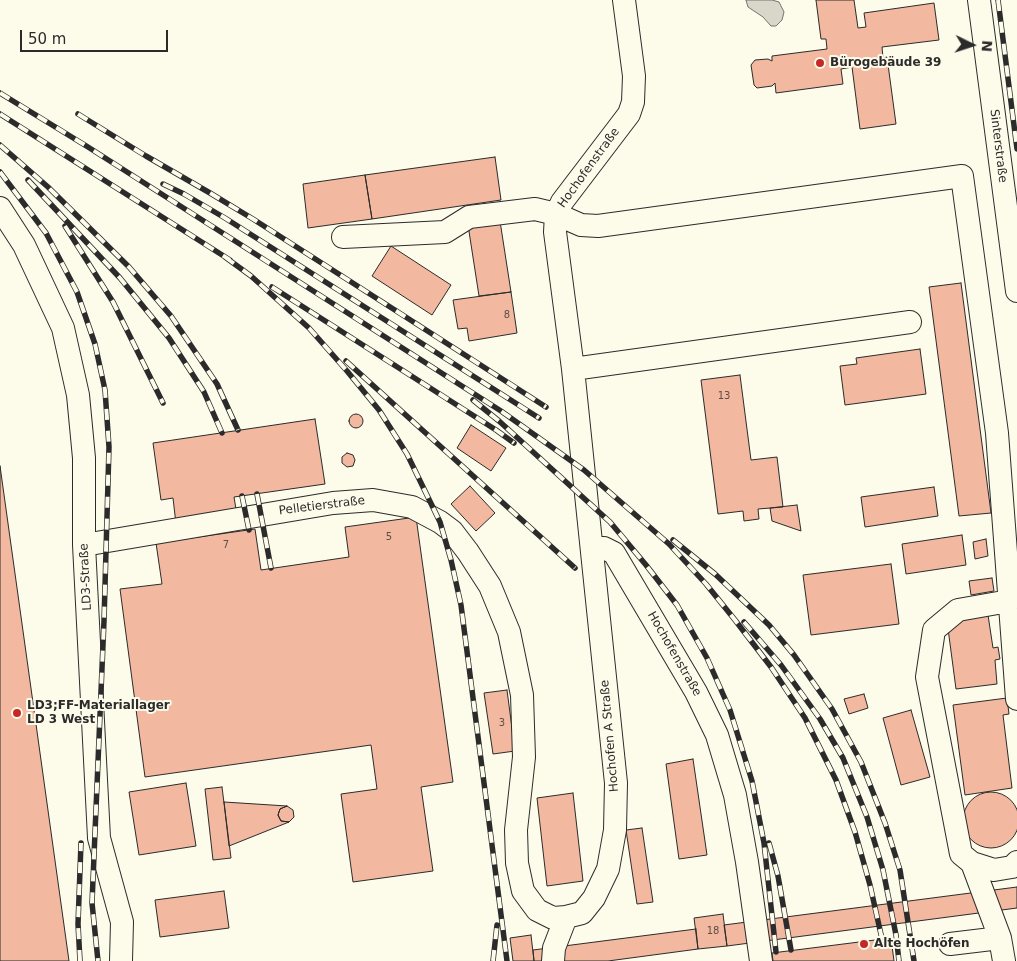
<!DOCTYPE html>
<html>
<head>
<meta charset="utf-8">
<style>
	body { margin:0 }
	#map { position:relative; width:1017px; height:961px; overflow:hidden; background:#fdfbea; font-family:"DejaVu Sans",sans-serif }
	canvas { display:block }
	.north { position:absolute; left:947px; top:20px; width:50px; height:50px; -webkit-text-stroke:4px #fdfbea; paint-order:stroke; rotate:94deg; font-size:14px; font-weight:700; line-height:20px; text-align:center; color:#2b2b2b }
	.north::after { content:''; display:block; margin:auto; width:18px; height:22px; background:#2b2b2b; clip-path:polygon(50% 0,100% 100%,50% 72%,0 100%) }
	.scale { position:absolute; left:20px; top:30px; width:148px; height:22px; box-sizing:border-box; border:2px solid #2b2b2b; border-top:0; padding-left:6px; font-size:15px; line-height:18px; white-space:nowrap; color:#2b2b2b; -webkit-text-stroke:4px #fdfbea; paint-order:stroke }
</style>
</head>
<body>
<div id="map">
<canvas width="1017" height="961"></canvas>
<div class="north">N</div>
<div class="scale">50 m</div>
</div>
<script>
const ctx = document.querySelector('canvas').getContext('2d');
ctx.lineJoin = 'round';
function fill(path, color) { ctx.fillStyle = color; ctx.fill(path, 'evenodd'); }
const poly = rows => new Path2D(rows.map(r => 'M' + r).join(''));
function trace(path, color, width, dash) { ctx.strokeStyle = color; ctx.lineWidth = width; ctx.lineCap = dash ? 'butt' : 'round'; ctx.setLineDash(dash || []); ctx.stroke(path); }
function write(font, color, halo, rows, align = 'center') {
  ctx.font = font + ' "DejaVu Sans",sans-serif'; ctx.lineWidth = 4; ctx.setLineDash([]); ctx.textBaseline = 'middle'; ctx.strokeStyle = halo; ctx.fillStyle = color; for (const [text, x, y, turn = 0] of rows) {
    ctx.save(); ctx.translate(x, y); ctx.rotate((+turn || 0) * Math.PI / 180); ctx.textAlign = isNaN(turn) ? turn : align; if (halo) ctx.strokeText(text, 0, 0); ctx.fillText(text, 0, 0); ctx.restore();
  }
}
const water = poly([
	[746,0,772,0,779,2,784,12,782,20,776,26,771,26,763,17,748,7,746,0]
]);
fill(water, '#d8d7c9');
trace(water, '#74746e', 1);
const building = poly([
	[816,0,854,0,858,28,866,27,864,13,934,3,939,40,882,47,883,58,887,57,896,124,860,129,852,67,841,69,843,84,776,93,775,83,772,86,757,88,754,85,751,65,755,60,768,59,772,61,772,56,827,49,826,39,821,39,816,0],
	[495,157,501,200,372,219,365,175,495,157],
	[365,175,372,219,308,228,303,184,365,175],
	[500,221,511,292,479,296,468,225,500,221],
	[391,246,451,285,432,315,372,276,391,246],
	[961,283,991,513,959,516,929,287,961,283],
	[511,292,517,333,469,341,467,328,458,329,453,300,511,292],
	[920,349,926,394,845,405,840,366,857,364,856,358,920,349],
	[740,375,751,460,777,457,783,507,758,509,759,519,744,521,743,511,718,514,701,380,740,375],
	'349 421a7 7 0 1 1 14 0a7 7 0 1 1-14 0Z',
	[315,419,325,484,234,497,237,515,176,524,173,498,161,500,153,443,315,419],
	[471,425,506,448,491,471,457,448,471,425],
	[347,453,353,455,355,460,353,466,347,467,342,463,342,457,347,453],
	[0,466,69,961,0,961,0,466],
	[470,486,495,513,476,531,451,504,470,486],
	[934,487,938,516,865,527,861,497,934,487],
	[797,505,801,531,772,521,770,508,797,505],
	[416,517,453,782,421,787,433,871,353,882,341,794,377,789,371,745,145,777,120,589,162,584,156,543,255,529,261,570,349,557,345,527,416,517],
	[962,535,966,565,906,574,902,544,962,535],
	[986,539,988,556,975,559,973,542,986,539],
	[891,564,899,624,811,635,803,575,891,564],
	[992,578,994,591,971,595,969,581,992,578],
	[988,615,993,648,998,647,1000,659,995,660,997,684,956,689,947,621,988,615],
	[507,690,515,751,493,754,484,693,507,690],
	[864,694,868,708,849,714,844,699,864,694],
	[1007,698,1009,714,1003,715,1012,788,965,795,953,705,1007,698],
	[911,710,930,777,901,785,883,718,911,710],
	[693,759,707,855,679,859,666,764,693,759],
	[186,783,196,846,139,855,129,792,186,783],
	[222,787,231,858,213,860,205,789,222,787],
	'963 820a28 28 0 1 1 56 0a28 28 0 1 1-56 0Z',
	[573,793,583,881,547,886,537,798,573,793],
	[224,802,287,806,280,809,278,815,281,821,289,822,229,846,224,802],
	[287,806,293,810,294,817,289,822,281,821,278,815,280,809,287,806],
	[642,828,653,902,637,904,626,830,642,828],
	[1017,887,1017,908,727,946,724,925,1017,887],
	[224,891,229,928,160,937,155,900,224,891],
	[723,914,727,946,698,949,694,918,723,914],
	[696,929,698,949,608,961,534,961,533,950,696,929],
	[531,935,534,961,513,961,510,938,531,935],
	[891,938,894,961,773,961,772,953,891,938]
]);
fill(building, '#f2b8a0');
trace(building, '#2b2b2b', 1);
const minor = poly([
	[979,0,1017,291],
	[0,208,24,245,63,328,78,395,84,458,84,545,99,838,122,922,121,961],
	[343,237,445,232,469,217,535,209,556,214,581,225,598,226,962,176,997,433,1017,699],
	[573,369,910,322],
	[84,545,333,503,373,500,412,507,440,522,452,531,468,552,490,586,509,632,522,695,524,757,516,830,517,863,523,891,537,910,553,918,566,917,582,913,594,898,608,869,615,830,616,783,573,369,555,232,556,214,562,202,629,114,633,102,634,76,624,0],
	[592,549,604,548,614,553,696,692,717,735,735,795,747,862,761,961],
	[972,863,994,870,1012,867,1017,862],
	[1000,938,972,863,961,854,927,677,934,630,958,610,1009,601],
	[950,944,1000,938,1004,961],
	[553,961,554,948,566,917]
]);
trace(minor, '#2b2b2b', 24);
trace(minor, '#fdfbea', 22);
const rail = poly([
	[998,0,1017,149],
	[0,93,88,147,501,411,584,470,669,544,706,584,735,620,771,667,805,718,836,780,855,832,870,885,882,939],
	[0,114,230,260],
	[78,114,146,156,210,193,253,219,546,407],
	[0,145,48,187,129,267,171,316,217,384,238,430],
	[0,172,46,233,77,292,95,344,105,390,109,447,104,621,92,903,98,961],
	[28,180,120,278,169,338,204,392,222,433],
	[163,184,184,194,225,218,539,418],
	[65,226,113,302,163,403],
	[225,257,251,276,309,328,347,371,379,410,407,454,440,522,451,560,461,605,507,961],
	[272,287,496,430,514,443],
	[346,361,575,568],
	[473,400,499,421,610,522,646,565,677,605,707,658,730,710,752,781,764,843,776,952],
	[257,494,271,568],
	[242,496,249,530],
	[673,540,715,574,769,625,794,655,832,709,861,762,885,823,900,870,914,961],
	[744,622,781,665,820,719,843,758,867,817,883,870,896,935,899,961],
	[769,843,778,876,791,950],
	[80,961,78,924,81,843],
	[493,961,497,925]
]);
trace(rail, '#2b2b2b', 5.5);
trace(rail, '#fdfbea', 4, [11]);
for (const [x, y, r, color] of [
	[820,63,5,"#c62828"],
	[17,713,5,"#c62828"],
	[864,944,5,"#c62828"]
]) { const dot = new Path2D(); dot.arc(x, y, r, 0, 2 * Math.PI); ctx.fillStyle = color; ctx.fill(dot); trace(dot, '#fdfbea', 2); }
write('10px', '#5d4e48', null, [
	["8",507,315],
	["13",724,396],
	["5",389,537],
	["7",226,545],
	["3",502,723],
	["18",713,931]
]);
write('bold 12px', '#2b2b2b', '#fdfbea', [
	["Bürogebäude 39",830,63],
	["LD3;FF-Materiallager",27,706],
	["LD 3 West",27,720],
	["Alte Hochöfen",874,944]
], 'left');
write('12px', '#2b2b2b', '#fdfbea', [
	["Sinterstraße",998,146,83],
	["Hochofenstraße",589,168,-54],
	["Pelletierstraße",322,506,-7],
	["LD3-Straße",86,577,-93],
	["Hochofenstraße",674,654,60],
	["Hochofen A Straße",610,736,-95]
]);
</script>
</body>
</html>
